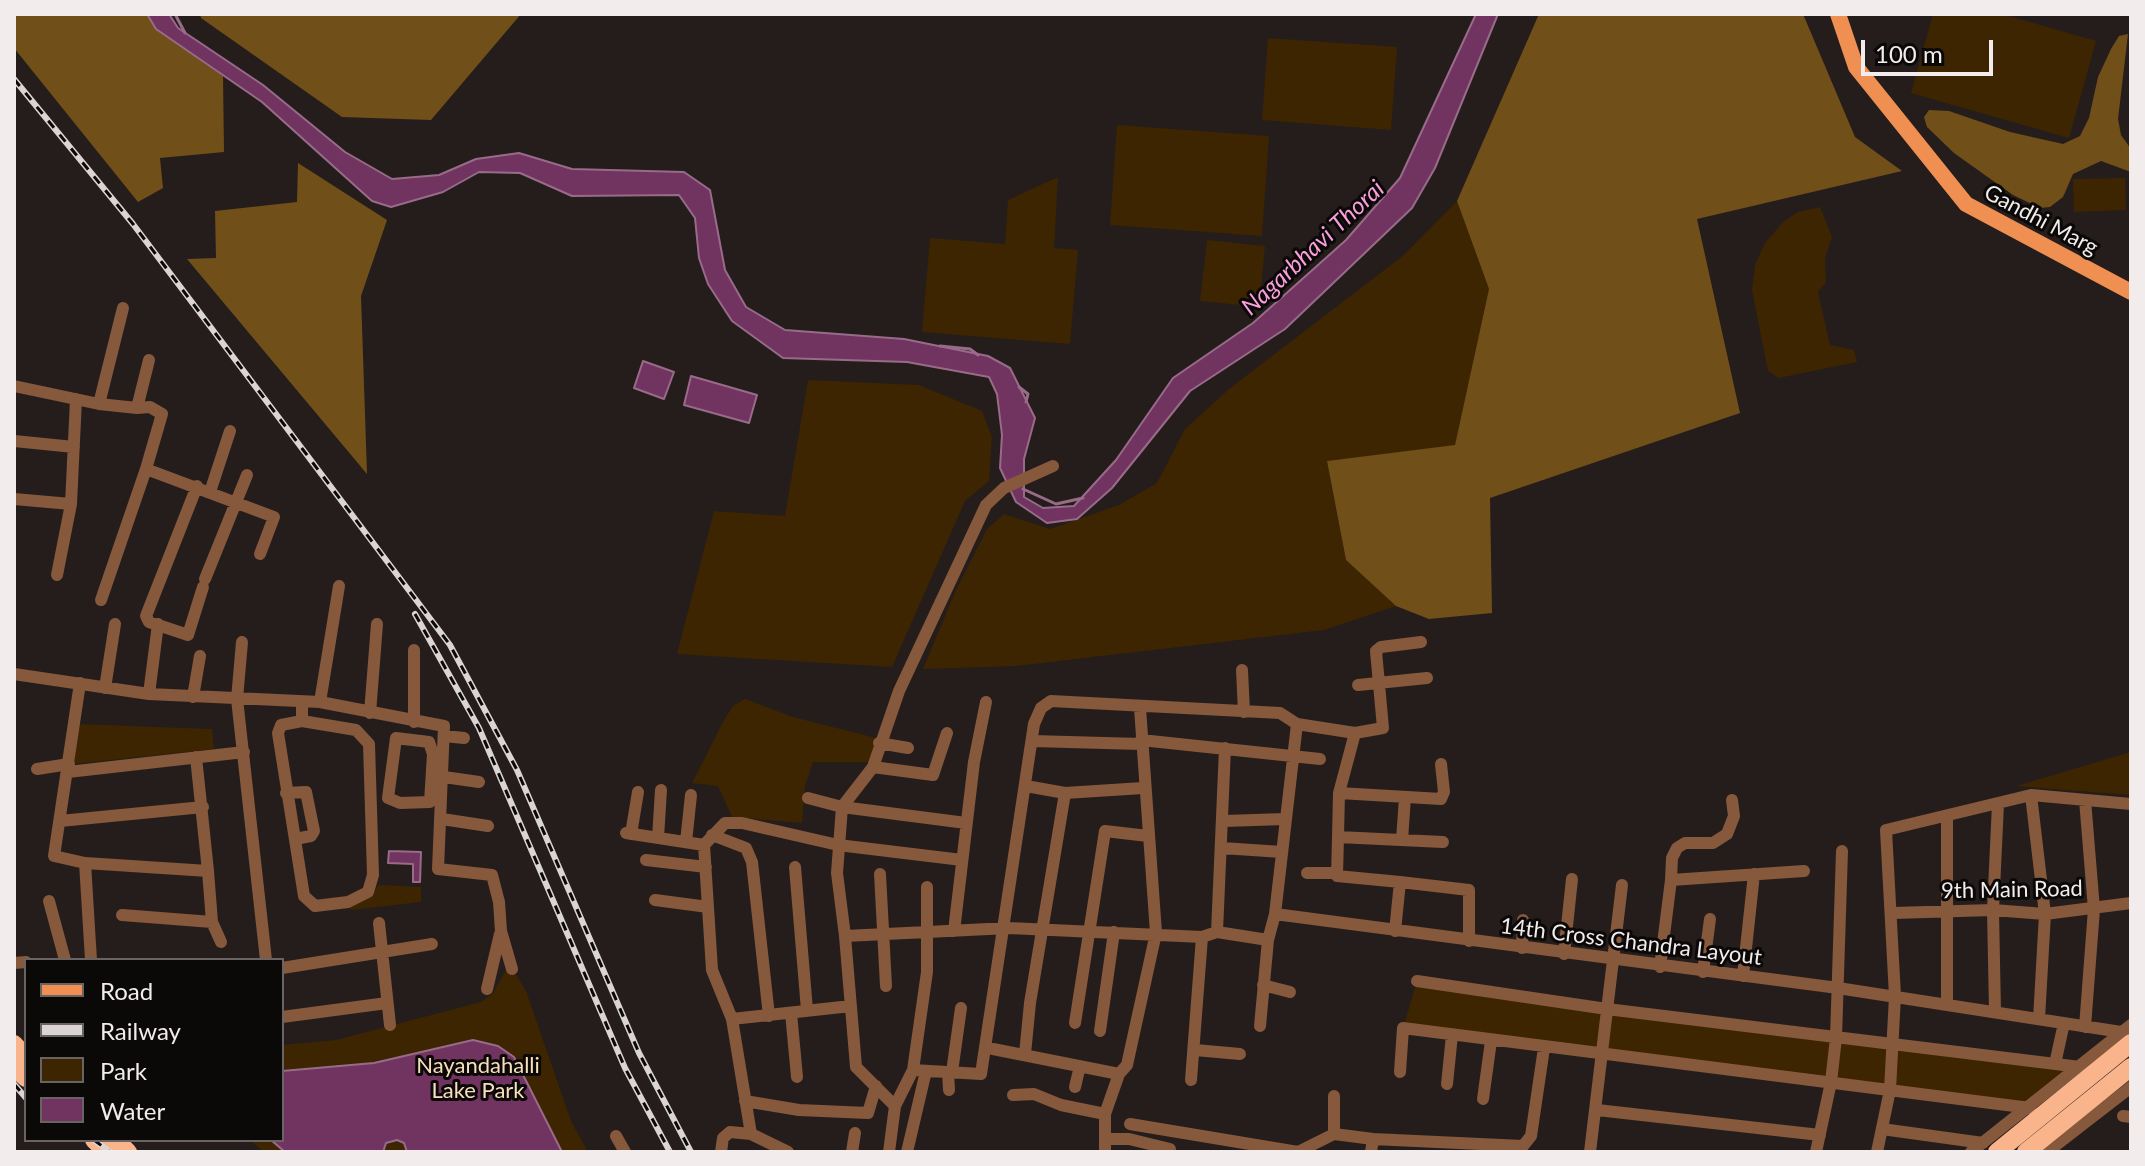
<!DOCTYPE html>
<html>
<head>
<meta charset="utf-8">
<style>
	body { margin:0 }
	#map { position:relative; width:2145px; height:1166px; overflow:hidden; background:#251d1c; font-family:Lato,sans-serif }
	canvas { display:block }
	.frame { position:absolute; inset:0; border:16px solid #f2edec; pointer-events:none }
	.legend { position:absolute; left:24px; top:958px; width:260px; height:184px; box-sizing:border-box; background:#0b0808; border:2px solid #676463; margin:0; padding:10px 14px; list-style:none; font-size:24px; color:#f2edec }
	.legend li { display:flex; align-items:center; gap:16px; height:40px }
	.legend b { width:40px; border:2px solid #676463 }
	.scale { position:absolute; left:1861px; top:40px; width:132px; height:36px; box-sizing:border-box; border:4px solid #f2edec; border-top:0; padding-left:10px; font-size:24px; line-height:28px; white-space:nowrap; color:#f2edec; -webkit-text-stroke:6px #0b0808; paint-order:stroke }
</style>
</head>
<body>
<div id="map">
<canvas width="2145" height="1166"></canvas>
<div class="frame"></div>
<ul class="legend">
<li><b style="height:10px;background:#ef8f51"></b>Road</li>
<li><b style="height:10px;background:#dad5d4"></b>Railway</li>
<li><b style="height:22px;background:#3c2500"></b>Park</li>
<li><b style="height:22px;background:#71335f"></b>Water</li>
</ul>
<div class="scale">100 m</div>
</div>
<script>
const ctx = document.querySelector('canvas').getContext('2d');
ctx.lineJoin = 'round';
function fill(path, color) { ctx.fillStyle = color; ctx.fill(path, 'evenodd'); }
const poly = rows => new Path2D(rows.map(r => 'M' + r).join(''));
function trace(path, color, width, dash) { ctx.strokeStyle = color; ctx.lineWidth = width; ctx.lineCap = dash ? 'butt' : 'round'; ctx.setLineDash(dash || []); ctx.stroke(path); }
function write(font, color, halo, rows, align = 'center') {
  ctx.font = font + ' Lato,sans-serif'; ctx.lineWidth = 6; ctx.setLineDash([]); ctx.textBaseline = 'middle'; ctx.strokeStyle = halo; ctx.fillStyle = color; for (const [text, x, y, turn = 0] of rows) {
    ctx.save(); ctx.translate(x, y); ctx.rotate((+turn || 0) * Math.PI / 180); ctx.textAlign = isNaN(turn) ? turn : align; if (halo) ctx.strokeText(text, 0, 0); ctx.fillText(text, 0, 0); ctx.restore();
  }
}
fill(poly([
	[1933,14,2002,14,2096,41,2069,138,1911,93],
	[1268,38,1397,47,1391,130,1262,120],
	[1117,125,1269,136,1262,236,1110,225],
	[1058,177,1054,248,1078,250,1070,344,922,332,930,238,1005,244,1008,200],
	[2125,178,2126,210,2074,212,2073,179],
	[1457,201,1489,289,1455,446,1327,461,1346,560,1396,606,1324,630,1016,666,923,669,956,590,987,529,1004,514,1050,529,1119,505,1157,483,1185,429,1229,389,1404,255],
	[1820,207,1832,237,1825,258,1826,282,1818,292,1830,345,1854,350,1857,362,1779,378,1768,371,1752,290,1755,265,1765,243,1783,222,1798,212],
	[1207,240,1265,246,1259,307,1200,301],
	[808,380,919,385,982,411,992,437,989,481,965,501,892,667,677,654,714,511,785,516],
	[745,699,793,717,876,738,871,762,813,762,805,786,802,823,732,817,718,786,692,783,724,720,733,706],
	[76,724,212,729,214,749,73,764],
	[2131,752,2131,795,2016,786],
	[378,885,421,887,421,902,351,910,350,906,373,896],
	[506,970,515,973,526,991,571,1121,588,1152,264,1152,250,1140,282,1140,282,1045,336,1040,481,1002,493,993],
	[1417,981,2080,1067,2030,1108,1403,1028]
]), '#3c2500');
fill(poly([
	[14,14,147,14,156,29,223,76,224,152,160,158,163,188,138,202,14,48],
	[200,14,521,14,431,120,342,117,201,18],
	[1539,14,1803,14,1855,137,1902,171,1697,219,1740,413,1490,498,1492,613,1429,619,1396,606,1346,560,1327,461,1455,445,1489,289,1457,201],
	[2128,34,2118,119,2121,135,2131,149,2131,172,2101,161,2073,174,2063,197,2050,207,2040,208,2013,195,1954,153,1927,127,1924,117,1929,110,1949,111,2010,132,2063,144,2080,136,2089,118,2098,77,2111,49,2119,36],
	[298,163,387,220,361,296,367,474,187,259,216,258,215,211,297,202]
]), '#714f18');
const water = poly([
	[147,14,169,14,178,28,263,85,345,152,392,179,439,175,476,159,519,153,572,169,684,172,710,190,725,270,746,307,785,330,904,339,988,356,1010,368,1035,418,1024,459,1024,497,1043,508,1074,506,1116,460,1173,378,1253,323,1346,240,1400,178,1476,14,1498,14,1435,168,1412,208,1285,329,1190,391,1112,488,1077,519,1047,523,1016,502,1000,468,1002,435,997,394,989,377,907,362,783,358,732,321,708,284,699,258,695,218,679,195,572,196,520,173,479,172,443,192,391,207,372,201,262,102,156,29,147,14],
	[643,361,674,372,664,399,634,388,643,361],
	[691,376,757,395,749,423,684,405,691,376],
	[389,851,421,852,420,882,413,882,413,864,388,863,389,851],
	[473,1040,498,1046,514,1057,562,1152,407,1152,404,1143,397,1140,386,1143,383,1152,285,1152,271,1140,282,1140,282,1071,374,1063,473,1040]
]);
fill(water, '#71335f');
trace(water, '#986b89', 2);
trace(poly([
	[175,14,185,33],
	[940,346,970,349,978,355],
	[1019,387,1028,394,1026,402],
	[1023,489,1056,504,1083,498]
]), '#986b89', 3);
trace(poly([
	[14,386,99,404,137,408,149,360],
	[99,404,123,308],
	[137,408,150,407,162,414,146,469,274,517,260,554],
	[14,441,74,447],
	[197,486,146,616,149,622,188,635,203,587],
	[210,492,230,431],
	[14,499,71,504,76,399],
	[57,575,71,504],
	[205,579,247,475],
	[101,600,146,469],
	[242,642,237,699,266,960],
	[414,650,414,722],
	[1242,670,1244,712],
	[14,674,149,694,320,702,444,726,438,869,492,875,499,902,501,931,512,969],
	[80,683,54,856,85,863,91,960],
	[1358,685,1427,678],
	[105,688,115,624],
	[149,694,158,624],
	[193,697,200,656],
	[320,702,339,586],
	[370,713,377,624],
	[302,721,281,725,278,733,304,896,315,906,348,902,368,892,373,875,369,744,356,730,302,721,302,702],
	[1297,724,1355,733,1383,728,1376,651,1381,647,1421,642],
	[1355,733,1339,793,1338,837,1443,842],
	[444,736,464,738],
	[396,738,429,742,433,754,430,802,400,803,388,798,396,738],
	[1141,740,1320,759],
	[1032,741,1141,744],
	[879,743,908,748],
	[196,757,208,871],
	[873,767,899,691,986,505,1004,488,1053,466],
	[37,769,69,764],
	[68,772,244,752],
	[444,777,479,782],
	[1026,786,1065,793,1143,788],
	[286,793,306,792,314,831,311,836,295,839],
	[1339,793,1441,799,1444,792,1441,764],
	[2031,795,2045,914,2039,1019],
	[808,798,842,807,966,823],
	[2085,800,2094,909,2085,1027],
	[1947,817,1947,1004],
	[442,819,488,826],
	[60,821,203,807],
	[1224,821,1285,819],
	[626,833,704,845],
	[631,834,638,792],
	[712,835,746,848,752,862,769,1016],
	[1338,837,1337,876,1400,882,1395,931],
	[658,838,661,790],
	[1402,840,1405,797],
	[686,842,691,795],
	[1222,848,1282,852],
	[646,860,706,867],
	[85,863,208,871,212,922,221,942],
	[795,867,807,1010],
	[1307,873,1336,873],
	[880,874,886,986],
	[1671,880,1672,858,1677,848,1685,843,1713,843,1727,834,1734,816,1732,800],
	[1400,882,1469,890,1469,941],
	[655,900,708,907],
	[49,901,65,960],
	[1893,913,1993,910,2045,914,2131,903],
	[122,915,212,922],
	[379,923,390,1025],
	[954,931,974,762,986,702],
	[1217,932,1225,748],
	[845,936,837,873,842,807,873,767,933,775,947,733],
	[1522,948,1523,920],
	[1564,954,1572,879],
	[14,963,26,962],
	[1660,967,1671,880,1804,871],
	[282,968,432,944],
	[1703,972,1710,919],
	[1743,976,1754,874],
	[1417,981,1607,1009,2080,1067],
	[1263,985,1290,992],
	[487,989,500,934],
	[1995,1012,1993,910,1998,804],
	[791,1013,797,1077],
	[282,1017,387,1003],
	[732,1019,851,1006],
	[1075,1023,1105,831,1148,836],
	[1260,1026,1268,940],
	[1100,1031,1114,932],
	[993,1049,1119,1074],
	[1195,1050,1240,1054],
	[1025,1054,1030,1003,1065,793],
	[2055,1064,2064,1023],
	[913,1070,927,972,927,887],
	[948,1072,949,1090],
	[952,1072,961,1008],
	[1400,1072,1403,1028,2030,1108],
	[1191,1080,1202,937],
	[1447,1084,1452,1035],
	[1075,1087,1080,1066],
	[1013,1095,1034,1094,1061,1105,1105,1114],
	[1483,1099,1491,1041],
	[745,1101,799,1110,868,1113,876,1086],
	[895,1106,913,1070,981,1074,1034,724,1041,708,1051,701,1280,713,1297,724,1275,914],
	[1597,1110,1820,1135],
	[2123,1116,2131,1117],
	[1130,1124,1298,1152,1334,1134,1373,1139,1371,1152],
	[1882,1129,1983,1143],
	[1334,1134,1334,1096],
	[616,1136,625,1152],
	[1105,1139,1129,1139,1170,1149],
	[1373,1139,1523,1146,1531,1136,1544,1048],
	[721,1152,723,1138,730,1132,751,1134],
	[788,1152,751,1134,732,1019,712,970,704,845,725,823,742,823,838,845,962,860],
	[852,1152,855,1133],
	[889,1152,895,1106,856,1067,845,936,1009,928,1202,937,1217,932,1268,940,1275,914,1838,988,2121,1032],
	[907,1152,926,1071],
	[1105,1152,1105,1114,1119,1074,1127,1065,1156,933,1140,708],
	[1590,1152,1622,885],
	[1816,1152,1831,1082,1836,1038,1842,851],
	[1877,1152,1890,1090,1895,996,1886,830,2031,795,2131,804],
	[1971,1152,2131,1025],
	[2047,1152,2131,1087]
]), '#86583c', 12);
trace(poly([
	[1838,14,1856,67,1966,204,2131,292]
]), '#ef8f51', 16);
trace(poly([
	[14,1044,26,1057],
	[14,1067,26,1078],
	[94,1140,106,1152],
	[116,1140,128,1152],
	[1997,1152,2131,1043],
	[2026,1152,2131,1067]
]), '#fab48b', 18);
const rail = poly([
	[14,79,133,224,450,645,517,770,639,1053,691,1152],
	[415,614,479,728,625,1068,670,1152],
	[14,1084,26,1098],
	[94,1140,110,1152]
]);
trace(rail, '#dad5d4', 6);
trace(rail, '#0b0808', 3, [9]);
write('22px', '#f2edec', '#0b0808', [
	["Gandhi Marg",2041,220,28],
	["9th Main Road",2012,890,-1],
	["14th Cross Chandra Layout",1631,942,7]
]);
write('22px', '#f8dfbc', '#0b0808', [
	["Nayandahalli",478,1066],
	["Lake Park",478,1091]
]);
write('italic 24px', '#fa9edc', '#0b0808', [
	["Nagarbhavi Thorai",1313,248,-43]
]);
</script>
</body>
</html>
